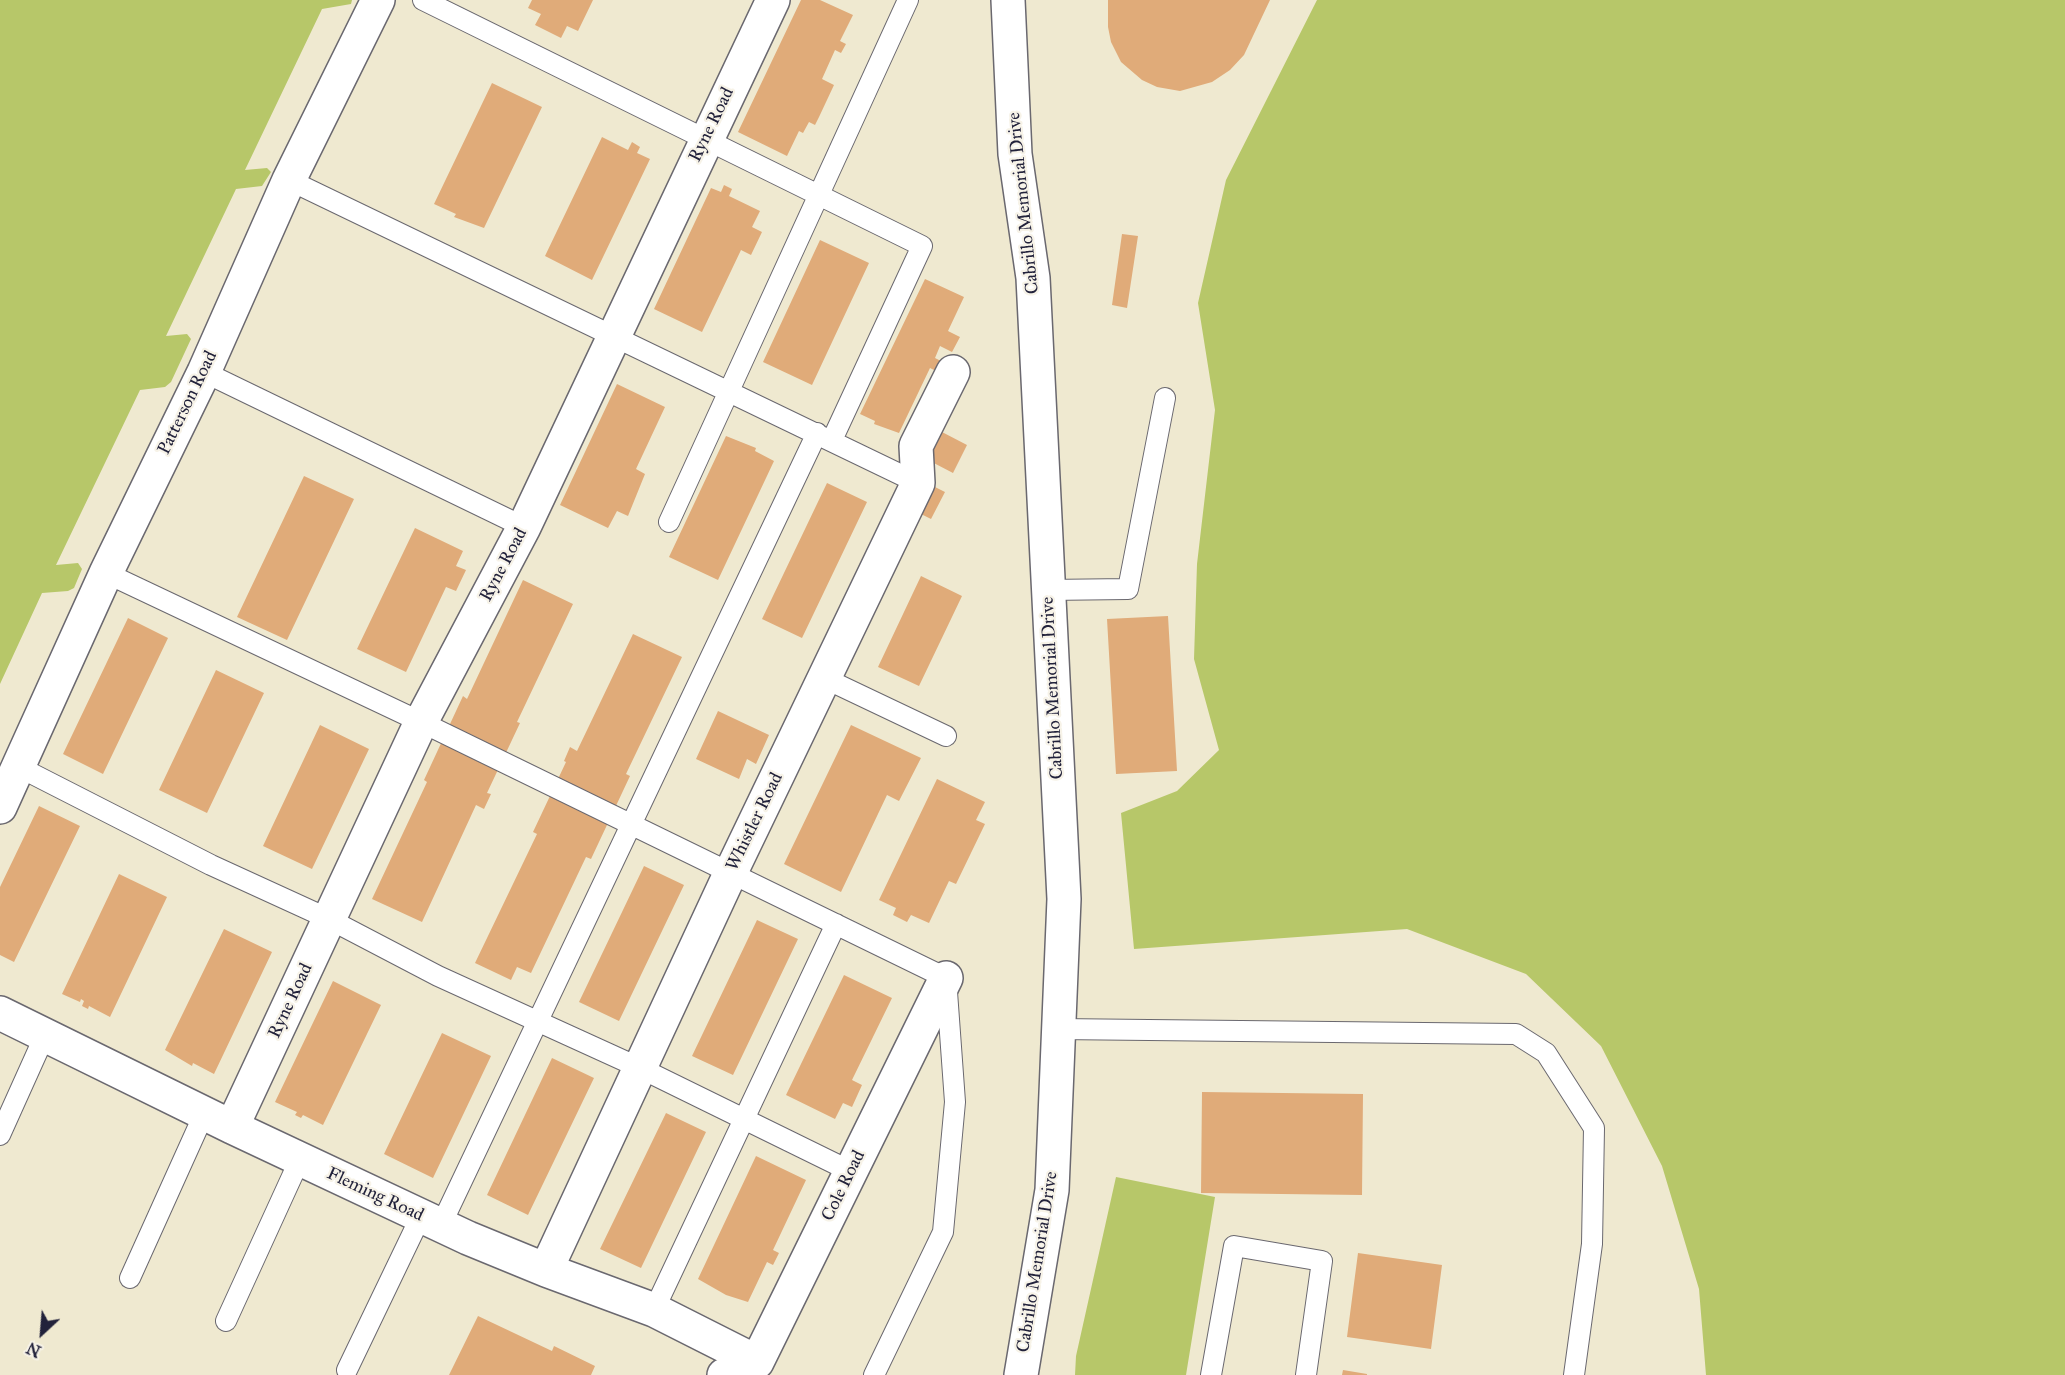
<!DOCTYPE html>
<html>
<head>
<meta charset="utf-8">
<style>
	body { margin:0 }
	#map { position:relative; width:2065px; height:1375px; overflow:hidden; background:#efe9d0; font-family:"IM FELL Great Primer",serif }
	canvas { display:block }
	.north { position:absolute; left:12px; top:1303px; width:60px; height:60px; -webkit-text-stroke:4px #f7f3e8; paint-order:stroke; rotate:206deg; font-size:16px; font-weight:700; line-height:24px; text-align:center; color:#22223b }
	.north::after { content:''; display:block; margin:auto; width:21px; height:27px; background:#22223b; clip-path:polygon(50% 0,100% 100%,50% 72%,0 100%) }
</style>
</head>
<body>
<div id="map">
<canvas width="2065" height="1375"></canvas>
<div class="north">N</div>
</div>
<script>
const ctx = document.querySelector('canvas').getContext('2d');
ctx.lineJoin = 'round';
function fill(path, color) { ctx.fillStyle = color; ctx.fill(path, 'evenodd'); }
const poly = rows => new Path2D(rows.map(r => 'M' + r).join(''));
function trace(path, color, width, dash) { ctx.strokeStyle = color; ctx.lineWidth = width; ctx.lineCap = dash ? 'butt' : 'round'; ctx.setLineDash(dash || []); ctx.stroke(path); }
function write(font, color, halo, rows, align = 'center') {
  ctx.font = font + ' "IM FELL Great Primer",serif'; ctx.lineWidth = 4.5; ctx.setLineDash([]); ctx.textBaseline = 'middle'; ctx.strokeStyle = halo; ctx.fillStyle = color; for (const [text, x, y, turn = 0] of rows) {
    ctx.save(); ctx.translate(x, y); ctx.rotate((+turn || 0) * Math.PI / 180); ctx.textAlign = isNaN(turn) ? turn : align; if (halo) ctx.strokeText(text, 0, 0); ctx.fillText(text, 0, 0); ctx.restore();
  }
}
fill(poly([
	[0,0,352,0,351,4,322,9,245,170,267,168,271,172,262,186,236,189,166,336,187,334,191,339,171,382,165,387,140,390,56,565,78,563,82,569,74,588,68,591,42,593,0,684],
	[1317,0,2065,0,2065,1375,1706,1375,1699,1289,1662,1166,1601,1046,1526,974,1407,929,1134,949,1121,813,1177,791,1219,750,1194,659,1197,564,1215,410,1198,303,1226,180],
	[1116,1177,1215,1197,1186,1375,1075,1375,1076,1356]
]), '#b7c769');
fill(poly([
	[532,0,593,0,578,31,567,26,561,38,535,25,541,14,528,8],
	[801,0,820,0,853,15,840,41,846,44,841,53,835,50,822,79,834,85,819,117,815,125,809,122,803,133,799,131,787,156,738,132],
	[1108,0,1270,0,1244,55,1230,70,1212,82,1180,91,1157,87,1142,80,1121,62,1111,42,1108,27],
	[492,83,542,107,484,228,454,217,456,214,434,204],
	[602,137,628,150,632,142,640,147,637,153,650,159,592,280,545,256],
	[724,185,732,189,729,196,760,211,752,227,762,232,751,255,741,250,702,332,654,309,711,188,721,192],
	[1122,234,1138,236,1127,308,1112,305],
	[820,240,869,263,812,385,763,362],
	[925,279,964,297,948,331,960,337,952,352,940,346,935,358,945,363,940,373,930,368,899,433,874,424,875,421,860,414],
	[617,384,665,407,636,469,645,474,628,516,617,511,608,528,560,505],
	[942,432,967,445,953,473,928,460],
	[726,436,756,448,755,451,774,461,718,580,669,557],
	[304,476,354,499,287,640,237,617],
	[827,483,867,502,802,638,762,619],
	[933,486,945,492,931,519,919,513],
	[415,528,463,551,456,566,466,570,456,591,446,587,406,672,357,649],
	[921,576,962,596,919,686,878,667],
	[523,580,573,604,517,722,520,723,487,793,491,794,484,809,476,805,422,922,372,899,427,782,424,780,463,696,467,699],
	[1168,616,1177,771,1116,774,1107,619],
	[128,618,168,638,103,774,63,754],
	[633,634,682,657,626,774,630,776,591,859,586,857,531,973,517,967,511,980,475,963,537,834,533,832,566,762,564,761,570,747,577,751],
	[216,670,264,693,207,813,159,790],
	[718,711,769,735,756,764,747,759,739,779,696,759],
	[320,725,369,749,312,869,263,846],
	[851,725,921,758,899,801,887,795,841,892,784,864],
	[937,779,985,802,976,820,985,824,956,884,949,881,929,923,911,915,907,922,893,915,896,908,879,900],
	[39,806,80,826,14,962,0,955,0,887],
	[644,866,684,885,619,1021,579,1002],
	[119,874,167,897,110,1017,89,1006,88,1009,82,1006,84,1001,81,999,80,1002,62,994],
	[757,920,798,939,733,1075,692,1056],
	[224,929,272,952,214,1074,193,1063,192,1066,165,1050],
	[844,975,892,998,852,1080,862,1085,852,1107,843,1103,835,1119,786,1095],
	[333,981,381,1005,323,1125,303,1115,301,1118,295,1115,297,1112,275,1102],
	[442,1033,491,1056,433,1178,384,1154],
	[552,1058,594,1078,528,1215,487,1195],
	[1202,1092,1363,1094,1362,1195,1201,1193],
	[666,1113,706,1132,641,1268,600,1249],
	[756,1156,806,1180,773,1250,779,1253,773,1265,767,1262,748,1302,726,1295,698,1279],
	[1358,1253,1442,1265,1431,1349,1347,1337],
	[478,1316,552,1351,554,1346,595,1366,591,1375,449,1375],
	[1343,1370,1367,1374,1367,1375,1342,1375]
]), '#e0ab79');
const service = poly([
	[423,0,922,246,832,440],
	[289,180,918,483],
	[204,372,524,527],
	[669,522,908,0],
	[106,573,421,722,946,978,955,1102,943,1232,874,1375],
	[1047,590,1128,589,1165,398],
	[824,678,946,736],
	[19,767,211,865,329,919,438,976,640,1068,852,1172],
	[1057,1029,1516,1034,1546,1053,1594,1128,1592,1244,1574,1375],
	[0,1135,45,1035],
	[441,1225,817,433],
	[130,1278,204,1114],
	[654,1310,836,924],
	[226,1321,300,1159],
	[347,1370,421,1216],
	[1211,1375,1234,1246,1322,1261,1306,1375]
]);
const minor = poly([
	[0,807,106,573,204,372,289,180,378,0],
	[0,1013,232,1127,468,1238,546,1270,654,1310,757,1362],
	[232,1127,421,722,524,527,773,0],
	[546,1270,730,874,918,483,916,446,953,372],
	[724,1375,757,1362,946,978]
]);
const secondary = poly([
	[1008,0,1015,154,1033,278,1064,899,1052,1190,1021,1375]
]);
trace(service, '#6a686f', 22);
trace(minor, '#6a686f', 36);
trace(secondary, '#6a686f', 36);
trace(service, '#fff', 20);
trace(minor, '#fff', 33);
trace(secondary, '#fff', 33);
write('18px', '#22223b', '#f7f3e8', [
	["Ryne Road",712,125,-64],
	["Cabrillo Memorial Drive",1024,203,-96],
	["Patterson Road",188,403,-64],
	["Ryne Road",504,565,-62],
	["Cabrillo Memorial Drive",1053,688,-93],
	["Whistler Road",755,822,-64],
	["Ryne Road",291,1001,-65],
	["Cole Road",844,1186,-64],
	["Fleming Road",375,1195,25],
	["Cabrillo Memorial Drive",1038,1262,-81]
]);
</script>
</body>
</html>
